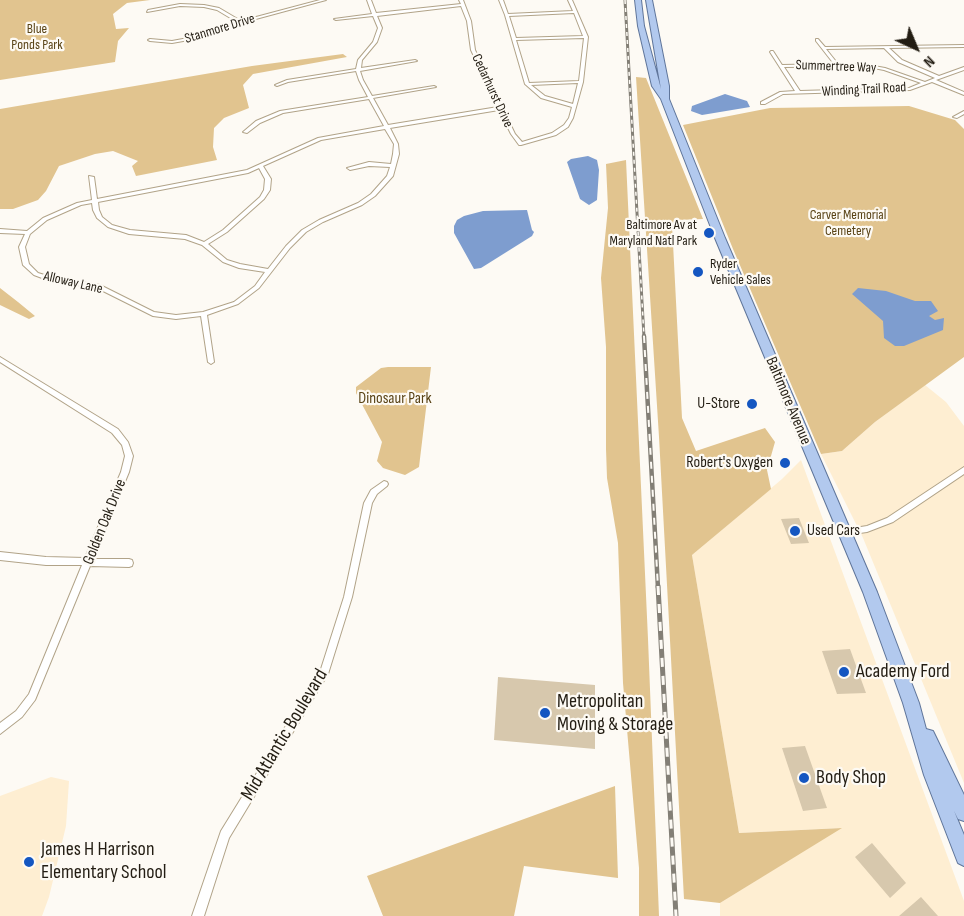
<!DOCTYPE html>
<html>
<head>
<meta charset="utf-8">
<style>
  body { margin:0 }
  #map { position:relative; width:964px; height:916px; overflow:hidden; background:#fdfaf4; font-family:"Sofia Sans Condensed",sans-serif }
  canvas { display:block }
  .north { position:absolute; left:886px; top:18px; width:60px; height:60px; -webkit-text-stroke:4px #fdfaf4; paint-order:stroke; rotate:136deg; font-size:16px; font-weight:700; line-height:24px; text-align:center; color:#231d13 }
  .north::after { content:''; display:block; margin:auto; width:21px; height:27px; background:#231d13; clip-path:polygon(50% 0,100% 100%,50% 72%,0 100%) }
</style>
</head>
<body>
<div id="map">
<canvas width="964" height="916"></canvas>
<div class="north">N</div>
</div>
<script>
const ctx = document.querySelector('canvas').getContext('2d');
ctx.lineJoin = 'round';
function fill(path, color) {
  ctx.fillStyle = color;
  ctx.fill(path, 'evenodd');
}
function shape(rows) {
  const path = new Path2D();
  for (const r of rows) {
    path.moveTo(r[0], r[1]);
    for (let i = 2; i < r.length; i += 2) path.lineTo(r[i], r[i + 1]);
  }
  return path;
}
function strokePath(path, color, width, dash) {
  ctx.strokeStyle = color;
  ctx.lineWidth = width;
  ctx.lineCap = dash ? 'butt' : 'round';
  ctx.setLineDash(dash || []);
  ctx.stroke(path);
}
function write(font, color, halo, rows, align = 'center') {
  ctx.font = font + ' "Sofia Sans Condensed",sans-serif';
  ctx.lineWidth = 4.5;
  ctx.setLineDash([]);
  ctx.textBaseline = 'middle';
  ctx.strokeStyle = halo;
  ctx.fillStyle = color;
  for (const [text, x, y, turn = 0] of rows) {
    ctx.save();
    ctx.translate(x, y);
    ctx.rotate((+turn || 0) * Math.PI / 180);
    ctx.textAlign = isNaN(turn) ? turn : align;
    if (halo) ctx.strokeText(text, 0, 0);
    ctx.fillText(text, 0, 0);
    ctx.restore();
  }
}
fill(shape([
  [925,385,946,402,964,426,964,783,863,538,821,454,842,451,875,422],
  [801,460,964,901,964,916,720,916,720,903,840,828,739,833,692,555,782,479],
  [51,777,69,781,66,826,49,897,42,916,0,916,0,796]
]), '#feeed2');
fill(shape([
  [0,0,150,0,127,3,113,14,116,29,129,28,118,41,115,62,0,80],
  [343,54,347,57,253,74,243,85,249,108,224,118,214,128,213,147,217,160,136,176,132,166,138,161,113,151,95,154,59,166,46,191,38,200,13,209,0,209,0,109,252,66],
  [636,77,646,78,703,219,678,220,672,224,682,418,696,451,765,428,775,442,767,470,771,489,692,555,739,833,842,828,720,903,684,899,659,437],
  [909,106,955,120,964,129,964,357,875,422,842,451,821,454,733,249,683,125,770,108],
  [626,160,648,639,659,916,639,916,639,868,623,683,618,543,607,478,606,449,606,347,601,278,608,208,606,164],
  [0,288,18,302,35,316,29,319,0,305],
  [388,367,431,367,419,467,405,475,383,468,377,461,382,442,356,393,356,387,381,368],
  [615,786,618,878,524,866,514,916,383,916,367,876]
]), '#e1c48f');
fill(shape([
  [725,94,747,101,750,107,702,115,691,111,692,106],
  [588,156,597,160,599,170,597,200,589,205,580,199,567,162,571,159],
  [527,210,532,230,534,232,532,236,481,268,474,269,454,233,454,226,457,220,464,216,483,211],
  [858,288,886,291,915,301,931,301,938,311,929,316,935,320,944,318,943,330,904,346,895,346,884,338,883,321,852,294]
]), '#7e9dcf');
fill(shape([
  [799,518,809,543,791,544,781,519],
  [850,649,866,693,837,694,822,651],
  [498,677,595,685,595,749,494,740],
  [805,746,827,808,803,811,782,748],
  [872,843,906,883,890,898,855,857],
  [921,897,938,916,899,916]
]), '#d7c8ad');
const minor = shape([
  [320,0,326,0,241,23,200,38,172,43,150,41,148,40,150,39,172,41,199,36,237,22,217,10,204,7,180,6,147,12,148,10,180,4,204,5,219,8,241,21,320,0],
  [367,0,371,0,376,13,461,4,459,0,463,0,471,21,475,50,515,134,522,142,552,133,564,125,569,118,572,107,541,98,525,84,505,15,499,0,503,0,508,14,573,11,568,0,572,0,588,37,583,82,573,118,568,127,556,135,521,145,519,145,511,134,499,110,390,128,398,144,399,154,393,176,375,196,362,205,323,222,306,232,290,248,259,288,238,304,207,315,214,362,211,364,208,362,201,316,176,319,153,316,97,288,50,281,34,275,23,265,19,247,25,234,0,233,0,229,27,231,43,218,77,203,92,200,89,176,94,177,97,199,247,170,318,138,384,126,369,99,283,113,260,123,247,133,243,132,256,121,280,111,368,97,359,80,356,71,288,82,277,86,275,85,287,80,356,69,358,60,373,42,378,28,373,16,336,20,334,19,372,14,367,0],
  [461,6,467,21,471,50,498,107,388,125,373,98,436,87,434,86,372,96,363,80,360,71,417,61,415,60,361,68,362,60,377,42,382,28,377,16,461,6],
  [574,13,583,36,516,38,509,16,574,13],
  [584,38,579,81,529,83,516,40,584,38],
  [578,83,573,104,545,96,531,85,578,83],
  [385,129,394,144,393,154,391,164,369,162,347,168,350,170,369,166,390,167,387,176,371,194,358,203,319,220,302,230,286,246,268,269,240,264,227,260,208,244,227,232,264,199,270,190,271,179,263,166,321,140,385,129],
  [259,168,265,179,264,190,260,197,223,230,204,242,186,235,130,230,112,225,102,217,99,210,98,202,248,173,259,168],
  [92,203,93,210,97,218,108,227,129,234,185,239,202,245,223,262,239,268,265,272,255,286,234,302,203,312,176,315,154,312,100,285,51,277,38,273,29,264,25,247,30,234,47,220,81,205,92,203],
  [816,39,818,39,825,47,964,45,964,47,889,48,902,60,939,76,964,67,964,70,936,80,964,92,964,95,932,82,910,90,783,94,765,104,761,104,761,102,780,92,795,91,770,52,771,51,773,51,782,65,834,64,816,41,816,39],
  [884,48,898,62,935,78,925,82,885,68,863,64,838,64,826,49,884,48],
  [863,66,884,70,921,83,909,88,800,91,784,67,863,66],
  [964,111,964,114,957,118,953,117,964,111],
  [0,357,118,429,128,442,133,456,129,472,93,559,129,559,132,560,133,563,132,566,129,567,90,566,35,700,22,717,0,734,0,723,16,711,29,694,82,565,46,565,0,560,0,552,46,557,85,558,121,472,125,456,122,445,112,433,0,362,0,357],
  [964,467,964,474,893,522,867,532,845,535,842,534,841,532,842,530,867,526,887,518,964,467],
  [384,481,387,482,388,484,387,486,377,494,372,503,352,597,328,674,229,838,204,916,192,916,221,831,321,669,344,597,364,503,371,490,384,481]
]);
const primary = shape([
  [635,0,641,0,644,26,661,89,646,0,652,0,669,86,669,99,725,238,877,592,919,703,926,729,933,731,964,795,964,821,958,819,954,811,964,835,964,866,958,863,924,775,903,703,863,592,715,238,661,99,652,86,638,26,635,0]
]);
strokePath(minor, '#b1a388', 2);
strokePath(primary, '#5f759a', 2);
fill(minor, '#fff');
fill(primary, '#b2c9ee');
const railFar2 = shape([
  [625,0,644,337]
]);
const railFar1 = shape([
  [644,336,658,588]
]);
const rail = shape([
  [658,586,676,916]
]);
strokePath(railFar2, '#837f76', 3);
strokePath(railFar1, '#837f76', 4.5);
strokePath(rail, '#837f76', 5);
strokePath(railFar2, '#fdfaf4', 1.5, [4]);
strokePath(railFar1, '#fdfaf4', 2, [7]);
strokePath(rail, '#fdfaf4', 3, [9]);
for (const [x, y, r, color] of [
  [709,233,6,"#1456c1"],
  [698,272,6,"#1456c1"],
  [752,404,6,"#1456c1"],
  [785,463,6,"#1456c1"],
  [795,531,6,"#1456c1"],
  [844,672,6,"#1456c1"],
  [545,713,6,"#1456c1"],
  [804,778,6,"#1456c1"],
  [29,862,6,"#1456c1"]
]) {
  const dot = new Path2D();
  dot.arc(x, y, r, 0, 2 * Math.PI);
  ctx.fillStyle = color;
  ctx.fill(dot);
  strokePath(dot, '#fdfaf4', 2);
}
write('14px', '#594316', '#fdfaf4', [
  ["Blue",37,29],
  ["Ponds Park",37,45],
  ["Carver Memorial",848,215],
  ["Cemetery",848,231]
]);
write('14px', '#231d13', '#fdfaf4', [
  ["Stanmore Drive",220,29,-17],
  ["Summertree Way",836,67,2],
  ["Winding Trail Road",864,90,-3],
  ["Cedarhurst Drive",492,91,65],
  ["Alloway Lane",73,283,13]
]);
write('14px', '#231d13', '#fdfaf4', [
  ["Baltimore Av at",697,225],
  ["Maryland Natl Park",697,241],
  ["Ryder",710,264,"left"],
  ["Vehicle Sales",710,280,"left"]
], 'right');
write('16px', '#594316', '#fdfaf4', [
  ["Dinosaur Park",395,399]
]);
write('16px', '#231d13', '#fdfaf4', [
  ["Baltimore Avenue",788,401,67],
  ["Golden Oak Drive",105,522,-68]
]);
write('16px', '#231d13', '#fdfaf4', [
  ["U-Store",740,404],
  ["Robert's Oxygen",773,463],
  ["Used Cars",807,531,"left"]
], 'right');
write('20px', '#231d13', '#fdfaf4', [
  ["Academy Ford",856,672],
  ["Metropolitan",557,702],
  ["Moving & Storage",557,725],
  ["Body Shop",816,778],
  ["James H Harrison",41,850],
  ["Elementary School",41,873]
], 'left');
write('20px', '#231d13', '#fdfaf4', [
  ["Mid Atlantic Boulevard",285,735,-59]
]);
</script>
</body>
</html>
